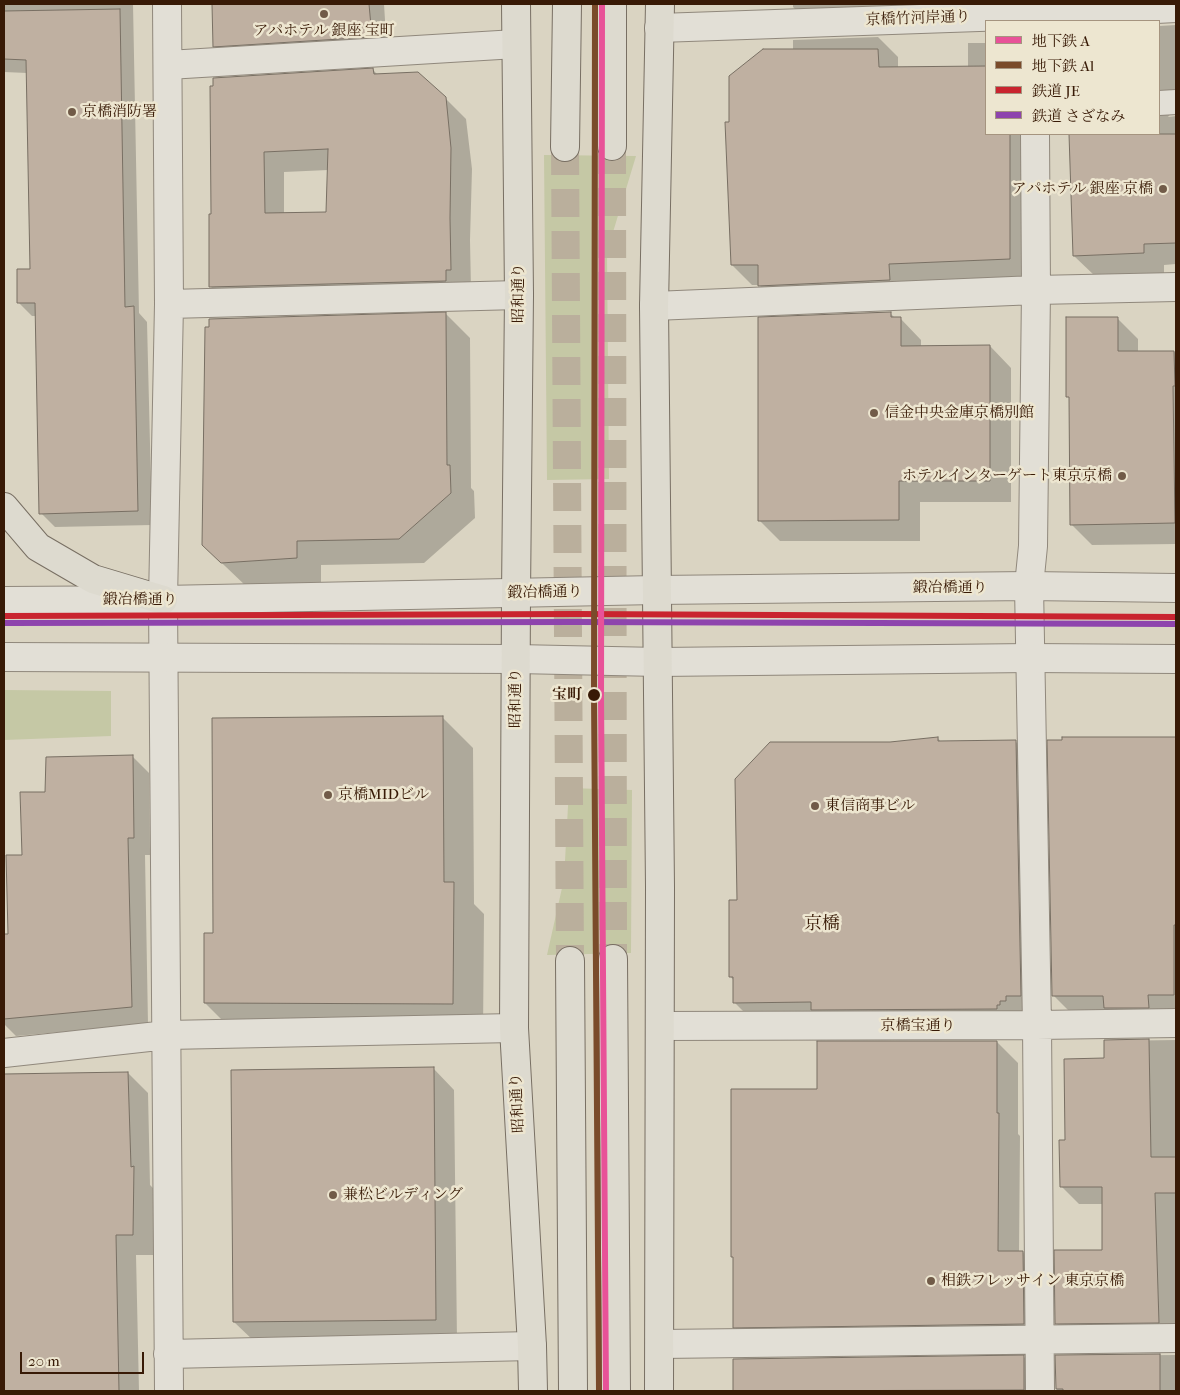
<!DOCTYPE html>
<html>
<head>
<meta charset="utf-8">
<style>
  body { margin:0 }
  #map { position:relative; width:1180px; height:1395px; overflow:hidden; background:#dad4c2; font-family:"IM FELL French Canon","Noto Serif JP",serif }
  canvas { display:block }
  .frame { position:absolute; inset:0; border:5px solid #381a06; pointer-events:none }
  .legend { position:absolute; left:985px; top:20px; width:175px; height:115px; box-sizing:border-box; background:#ede6d0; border:1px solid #a5947f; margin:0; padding:6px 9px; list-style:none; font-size:15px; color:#381a06 }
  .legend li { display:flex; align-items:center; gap:10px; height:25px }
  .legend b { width:25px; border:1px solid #a5947f }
  .scale { position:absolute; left:20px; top:1352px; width:124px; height:22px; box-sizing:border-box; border:2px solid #381a06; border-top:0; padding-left:6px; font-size:15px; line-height:18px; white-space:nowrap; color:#381a06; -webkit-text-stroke:4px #ede6d0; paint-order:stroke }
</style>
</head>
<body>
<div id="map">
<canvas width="1180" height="1395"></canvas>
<div class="frame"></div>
<ul class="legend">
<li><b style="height:6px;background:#e85298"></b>地下鉄 A</li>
<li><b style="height:6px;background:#7a4b2a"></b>地下鉄 Al</li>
<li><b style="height:6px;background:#c9242f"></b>鉄道 JE</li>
<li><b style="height:6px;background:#8e44ad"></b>鉄道 さざなみ</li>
</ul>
<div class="scale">20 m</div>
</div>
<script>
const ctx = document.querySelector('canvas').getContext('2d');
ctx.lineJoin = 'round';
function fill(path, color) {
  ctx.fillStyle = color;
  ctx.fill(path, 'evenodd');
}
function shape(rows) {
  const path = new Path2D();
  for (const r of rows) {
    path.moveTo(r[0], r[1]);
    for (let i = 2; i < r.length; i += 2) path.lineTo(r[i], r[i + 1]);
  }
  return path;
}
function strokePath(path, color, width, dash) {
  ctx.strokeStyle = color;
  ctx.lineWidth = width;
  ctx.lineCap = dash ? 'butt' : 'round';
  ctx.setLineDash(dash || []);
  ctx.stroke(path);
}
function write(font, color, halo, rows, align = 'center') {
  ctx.font = font + ' "IM FELL French Canon","Noto Serif JP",serif';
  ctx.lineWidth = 5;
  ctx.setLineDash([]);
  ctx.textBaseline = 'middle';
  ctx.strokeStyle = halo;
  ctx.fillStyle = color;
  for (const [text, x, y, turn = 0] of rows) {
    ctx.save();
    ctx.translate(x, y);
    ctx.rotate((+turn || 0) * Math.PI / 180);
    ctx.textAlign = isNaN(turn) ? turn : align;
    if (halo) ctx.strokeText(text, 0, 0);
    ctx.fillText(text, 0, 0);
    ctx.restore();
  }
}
fill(shape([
  [544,155,636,156,607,252,609,479,547,480],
  [4,690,111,691,111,736,4,740],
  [569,788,632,790,631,953,547,955,564,879]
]), '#c5c8a5');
fill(shape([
  [4,4,133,4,139,313,147,322,152,525,55,527,41,513,36,316,32,316,19,303,31,270,27,73,4,72],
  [214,4,384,4,387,52,229,62,214,46],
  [793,4,971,4,815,29,793,7],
  [1176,25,1176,111,1173,111,1168,117,1176,116,1176,264,1164,265,1164,273,1095,276,1074,256,1070,134,1159,134,1159,26],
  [878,37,898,57,898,68,968,68,968,43,986,43,986,134,1029,134,1029,278,779,305,759,285,752,285,732,265,730,123,793,51,793,40],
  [373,70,378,75,445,98,466,119,472,169,470,240,471,290,231,308,211,287,213,215,211,87],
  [328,170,327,214,284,214,284,172],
  [890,313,895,318,900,318,921,340,921,347,990,346,1011,368,1011,502,920,502,920,541,780,541,759,520],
  [446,314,470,338,471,488,474,491,475,518,424,563,321,565,321,582,247,587,203,545],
  [1117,318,1138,339,1138,352,1176,352,1176,544,1092,545,1071,524,1070,398,1068,396],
  [443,718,473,748,474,904,484,914,483,1034,235,1033,205,1003,214,934],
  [938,738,941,742,1016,742,1034,760,1039,1014,753,1021,734,1002,734,981,730,976,738,902,890,743],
  [1176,738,1176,1025,1071,1013,1053,995,1063,739],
  [132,756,149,773,150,855,145,855,148,1024,16,1036,4,1024,4,936,9,936,23,856,46,794],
  [1176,1040,1176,1340,1074,1341,1056,1323,1104,1251,1103,1204,1079,1204,1061,1186,1067,1142,1105,1060,1105,1041],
  [997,1042,1018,1063,1018,1134,1020,1136,1019,1252,1023,1252,1044,1273,1045,1345,755,1348,734,1327,818,1090],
  [433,1068,454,1090,457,1341,256,1343,234,1322],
  [128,1073,148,1093,150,1185,153,1188,153,1255,136,1255,139,1391,4,1391,4,1076],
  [1176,1355,1176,1391,1057,1391,1057,1356],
  [1024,1357,1041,1375,1042,1391,734,1391,734,1360]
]), '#0003');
const building = shape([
  [212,4,369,4,372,37,213,47,212,4],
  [120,9,125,307,134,306,138,511,39,514,35,303,17,303,17,269,30,269,26,60,4,59,4,11,120,9],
  [763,49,878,49,879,67,986,66,986,134,1010,134,1010,259,889,264,890,280,758,286,758,265,731,265,725,122,729,122,729,76,763,49],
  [373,68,374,74,418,72,446,97,451,148,450,218,451,270,446,270,446,281,209,287,209,214,211,214,210,86,213,86,213,78,373,68],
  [328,149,326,212,265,213,264,152,328,149],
  [1069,134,1176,134,1176,243,1144,244,1144,253,1073,256,1069,134],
  [446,312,447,465,450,465,451,493,399,539,297,541,297,558,221,563,202,545,205,327,209,327,209,319,446,312],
  [891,312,891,317,901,317,901,346,990,345,990,481,899,481,899,520,758,521,758,317,891,312],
  [1066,317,1118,317,1118,351,1174,351,1175,386,1173,386,1175,523,1070,525,1069,397,1066,397,1066,317],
  [443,716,444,882,454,882,453,1004,204,1003,204,933,213,933,212,718,443,716],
  [938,737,938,741,1016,740,1021,996,1006,996,1006,1001,1000,1001,1000,1005,997,1005,997,1009,817,1010,811,1010,811,1002,733,1003,733,977,729,977,729,900,737,900,735,779,770,742,890,742,938,737],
  [1062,737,1176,737,1176,925,1174,925,1174,995,1148,995,1149,1008,1104,1008,1103,996,1052,996,1047,740,1062,740,1062,737],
  [133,755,134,838,128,838,132,1007,4,1019,4,934,8,934,6,855,22,855,20,792,45,792,46,757,133,755],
  [1149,1039,1151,1157,1176,1157,1176,1193,1155,1193,1159,1323,1055,1324,1054,1250,1102,1250,1102,1187,1060,1187,1059,1140,1065,1140,1064,1059,1104,1058,1104,1040,1149,1039],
  [817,1041,997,1041,997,1113,999,1113,998,1251,1023,1251,1024,1324,733,1328,733,1257,731,1257,731,1089,817,1089,817,1041],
  [434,1067,436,1320,233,1322,231,1070,434,1067],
  [128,1072,131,1167,134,1166,133,1235,116,1235,119,1391,4,1391,4,1074,128,1072],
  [1160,1354,1160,1391,1063,1391,1063,1389,1056,1389,1055,1355,1160,1354],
  [1024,1355,1024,1390,733,1391,733,1359,1024,1355]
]);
fill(building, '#bfb0a1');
strokePath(building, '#786f63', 1);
strokePath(shape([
  [612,146,613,959],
  [565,147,570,961]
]), '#baaf9c', 28, [28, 14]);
const service = shape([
  [1159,103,1176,102]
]);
const minor = shape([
  [167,4,169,304,163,600,169,1391],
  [659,28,1037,15,1176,8],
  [168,65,516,44],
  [1035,134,1036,290,1033,546,1029,586,1037,1025,1040,1391],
  [169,304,519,295],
  [654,306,1036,290,1176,287],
  [660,1026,1037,1025,1176,1023],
  [4,1053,167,1035,514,1028],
  [660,1344,1176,1338],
  [168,1354,532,1346]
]);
const tertiary = shape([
  [4,601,163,600,656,590,1029,586,1176,588],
  [4,657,516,659,659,662,1030,658,1176,659]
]);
const primary = shape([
  [516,4,519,295,516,594,514,1028,532,1346,533,1391],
  [612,146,612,4],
  [565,147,567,4],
  [613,959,616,1391],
  [570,961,573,1391],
  [659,1391,660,887,654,306,660,4]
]);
const motorway = shape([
  [4,507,38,547,93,579,163,600]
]);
strokePath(service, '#90887c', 26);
strokePath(minor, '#90887c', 30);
strokePath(tertiary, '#90887c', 30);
strokePath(primary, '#786f63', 30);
strokePath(motorway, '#786f63', 30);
strokePath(service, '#e2dfd6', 24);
strokePath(minor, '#e2dfd6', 28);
strokePath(tertiary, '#e2dfd6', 28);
strokePath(primary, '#dddacf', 28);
strokePath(motorway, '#dddacf', 28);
strokePath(shape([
  [4,616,577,614,1176,617]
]), '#c9242f', 6);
strokePath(shape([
  [4,623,577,622,1176,624]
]), '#8e44ad', 6);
strokePath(shape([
  [602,4,601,694,606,1391]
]), '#e85298', 6);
strokePath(shape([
  [595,4,594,694,599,1391]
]), '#7a4b2a', 6);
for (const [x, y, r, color] of [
  [324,14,5,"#715b48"],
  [72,112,5,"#715b48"],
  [1163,189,5,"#715b48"],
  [874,413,5,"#715b48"],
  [1122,476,5,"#715b48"],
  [594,695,7,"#381a06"],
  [328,795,5,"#715b48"],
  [815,806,5,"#715b48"],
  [333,1195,5,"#715b48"],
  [931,1281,5,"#715b48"]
]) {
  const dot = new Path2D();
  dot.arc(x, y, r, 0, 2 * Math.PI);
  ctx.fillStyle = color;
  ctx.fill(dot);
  strokePath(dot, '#ede6d0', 2);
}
write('15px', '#381a06', '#ede6d0', [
  ["京橋竹河岸通り",918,19,-2],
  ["昭和通り",519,293,-90],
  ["鍛冶橋通り",950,588],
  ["鍛冶橋通り",545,593,-1],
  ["鍛冶橋通り",140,600],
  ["昭和通り",516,698,-90],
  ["京橋宝通り",918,1026],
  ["昭和通り",518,1103,-93]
]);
write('15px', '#381a06', '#ede6d0', [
  ["アパホテル 銀座 宝町",324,31,"center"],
  ["京橋消防署",82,112],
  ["アパホテル 銀座 京橋",1153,189,"right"],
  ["信金中央金庫京橋別館",884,413],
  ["ホテルインターゲート東京京橋",1112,476,"right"],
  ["京橋MIDビル",338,795],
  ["東信商事ビル",825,806],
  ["兼松ビルディング",343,1195],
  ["相鉄フレッサイン 東京京橋",941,1281]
], 'left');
write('bold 15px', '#381a06', '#ede6d0', [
  ["宝町",582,695]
], 'right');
write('18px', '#381a06', '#ede6d0', [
  ["京橋",822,925]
]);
</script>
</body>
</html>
